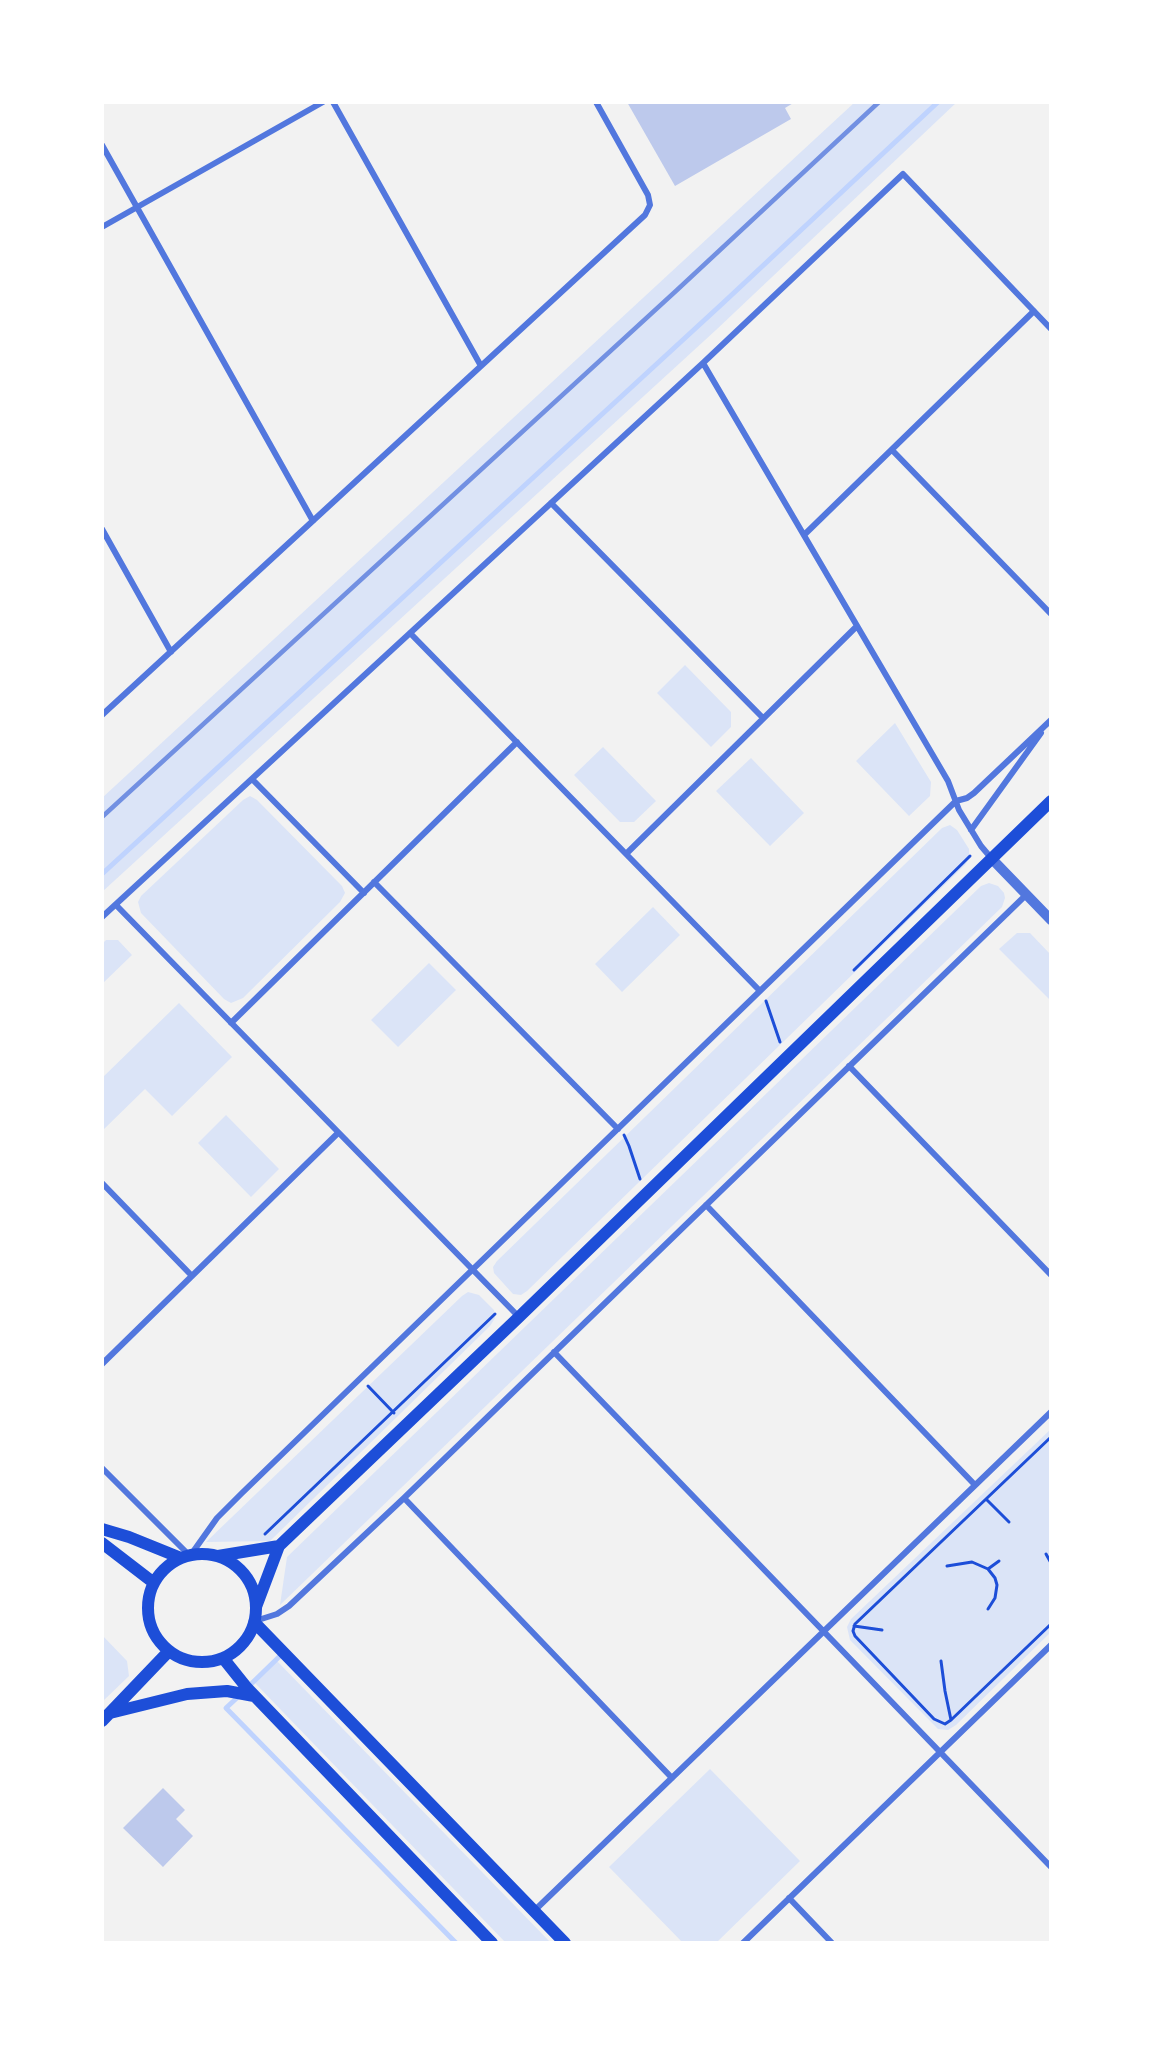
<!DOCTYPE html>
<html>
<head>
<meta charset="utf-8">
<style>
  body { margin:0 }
  #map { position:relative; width:1153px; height:2045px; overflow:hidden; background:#f2f2f2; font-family:"Varela Round",sans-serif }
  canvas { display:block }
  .frame { position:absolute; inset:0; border:104px solid #fff; pointer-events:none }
</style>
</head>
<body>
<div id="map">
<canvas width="1153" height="2045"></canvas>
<div class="frame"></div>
</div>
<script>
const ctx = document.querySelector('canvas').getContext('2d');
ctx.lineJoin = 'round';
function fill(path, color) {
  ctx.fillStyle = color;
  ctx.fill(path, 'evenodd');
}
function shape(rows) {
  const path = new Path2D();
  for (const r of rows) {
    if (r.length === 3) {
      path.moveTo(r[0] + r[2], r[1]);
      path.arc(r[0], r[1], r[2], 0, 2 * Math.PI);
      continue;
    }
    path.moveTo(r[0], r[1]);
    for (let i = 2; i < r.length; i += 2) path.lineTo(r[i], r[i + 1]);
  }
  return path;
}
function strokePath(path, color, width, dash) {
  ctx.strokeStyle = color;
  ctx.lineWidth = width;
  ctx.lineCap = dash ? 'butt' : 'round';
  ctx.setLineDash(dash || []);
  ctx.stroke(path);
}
fill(shape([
  [855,102,957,102,716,330,102,892,102,798],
  [685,665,731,712,731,727,711,747,657,693],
  [895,723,931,782,930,796,909,816,856,761],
  [603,747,656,801,634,822,620,822,574,775],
  [751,758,804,813,770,846,716,791],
  [250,796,257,800,342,886,345,893,340,902,243,998,231,1003,224,999,141,913,138,902,141,896,243,800],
  [950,825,957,830,969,849,969,859,965,865,527,1291,521,1295,513,1294,494,1273,493,1267,497,1261,942,828],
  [989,883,998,886,1004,893,1005,898,1002,907,280,1605,287,1557,981,886],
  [653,907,680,935,622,992,595,964],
  [1017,933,1030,933,1051,955,1051,1001,999,949],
  [106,940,118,940,132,955,102,984,102,944],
  [429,963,456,990,398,1047,371,1020],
  [179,1003,232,1057,172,1116,145,1089,102,1131,102,1078],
  [226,1115,279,1169,251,1197,198,1143],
  [468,1292,479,1295,494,1310,495,1318,490,1326,270,1541,206,1542,462,1296],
  [1051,1429,1051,1632,956,1725,948,1730,938,1729,850,1640,847,1627,851,1619],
  [102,1635,127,1661,129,1676,102,1702],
  [276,1660,551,1943,506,1943,254,1682],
  [710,1769,800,1861,716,1943,683,1943,609,1867]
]), '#dbe4f7');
strokePath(shape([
  [102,874,723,303,938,102],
  [247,1688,283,1653],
  [240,1695,226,1708,456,1943]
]), '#bfd3fe', 5);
fill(shape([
  [627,102,795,102,785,108,791,119,675,186],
  [163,1788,185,1810,176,1819,193,1836,163,1867,123,1828]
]), '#bdc9ec');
strokePath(shape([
  [854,970,970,856],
  [766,1001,780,1042],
  [624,1135,629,1146,640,1179],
  [368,1386,394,1413],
  [1051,1437,855,1624,853,1631,855,1636,934,1719,945,1724,951,1720,1051,1624],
  [986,1499,1009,1522],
  [265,1534,495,1314],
  [1046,1554,1051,1563],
  [947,1566,972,1562,988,1569,995,1578,997,1585,995,1598,988,1609],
  [988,1569,999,1561],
  [854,1626,882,1630],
  [941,1661,945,1691,951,1720]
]), '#1d4ed8', 3);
strokePath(shape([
  [333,102,481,366],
  [102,145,313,521],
  [102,227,323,102],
  [703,363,948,781,959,810,981,846,992,859],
  [892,450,1051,614],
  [551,503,763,718],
  [102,529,171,652],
  [804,535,1034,311],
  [410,633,760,991],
  [102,715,645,215,650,205,648,195,596,102],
  [252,779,364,893],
  [971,830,1041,733],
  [626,854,857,626],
  [374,882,618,1129],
  [116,905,519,1317],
  [102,917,703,363,903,174,1051,329],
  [231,1023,517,742],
  [849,1066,1051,1275],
  [102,1183,192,1276],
  [706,1205,975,1485],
  [554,1352,1051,1867],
  [102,1364,338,1133],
  [102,1468,190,1556,217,1518,242,1493,956,801,967,798,974,793,1051,720],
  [404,1498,672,1778],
  [255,1621,277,1614,289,1606,404,1498,1026,895],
  [789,1898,832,1943],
  [534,1911,1051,1412],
  [743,1943,1051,1645]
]), '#5277de', 6);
strokePath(shape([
  [992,859,1051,920]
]), '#5277de', 10);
strokePath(shape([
  [102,1529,129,1537,181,1558],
  [102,1543,154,1583],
  [202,1608,54],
  [218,1556,279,1546],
  [256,1607,279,1546,519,1317,1051,801],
  [254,1622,565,1943],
  [223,1658,247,1688,492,1943],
  [110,1713,187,1694,227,1691,254,1696],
  [102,1721,169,1651]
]), '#1d4ed8', 12);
strokePath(shape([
  [102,817,677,290,879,102]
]), '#7290e2', 4.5);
</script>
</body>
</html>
